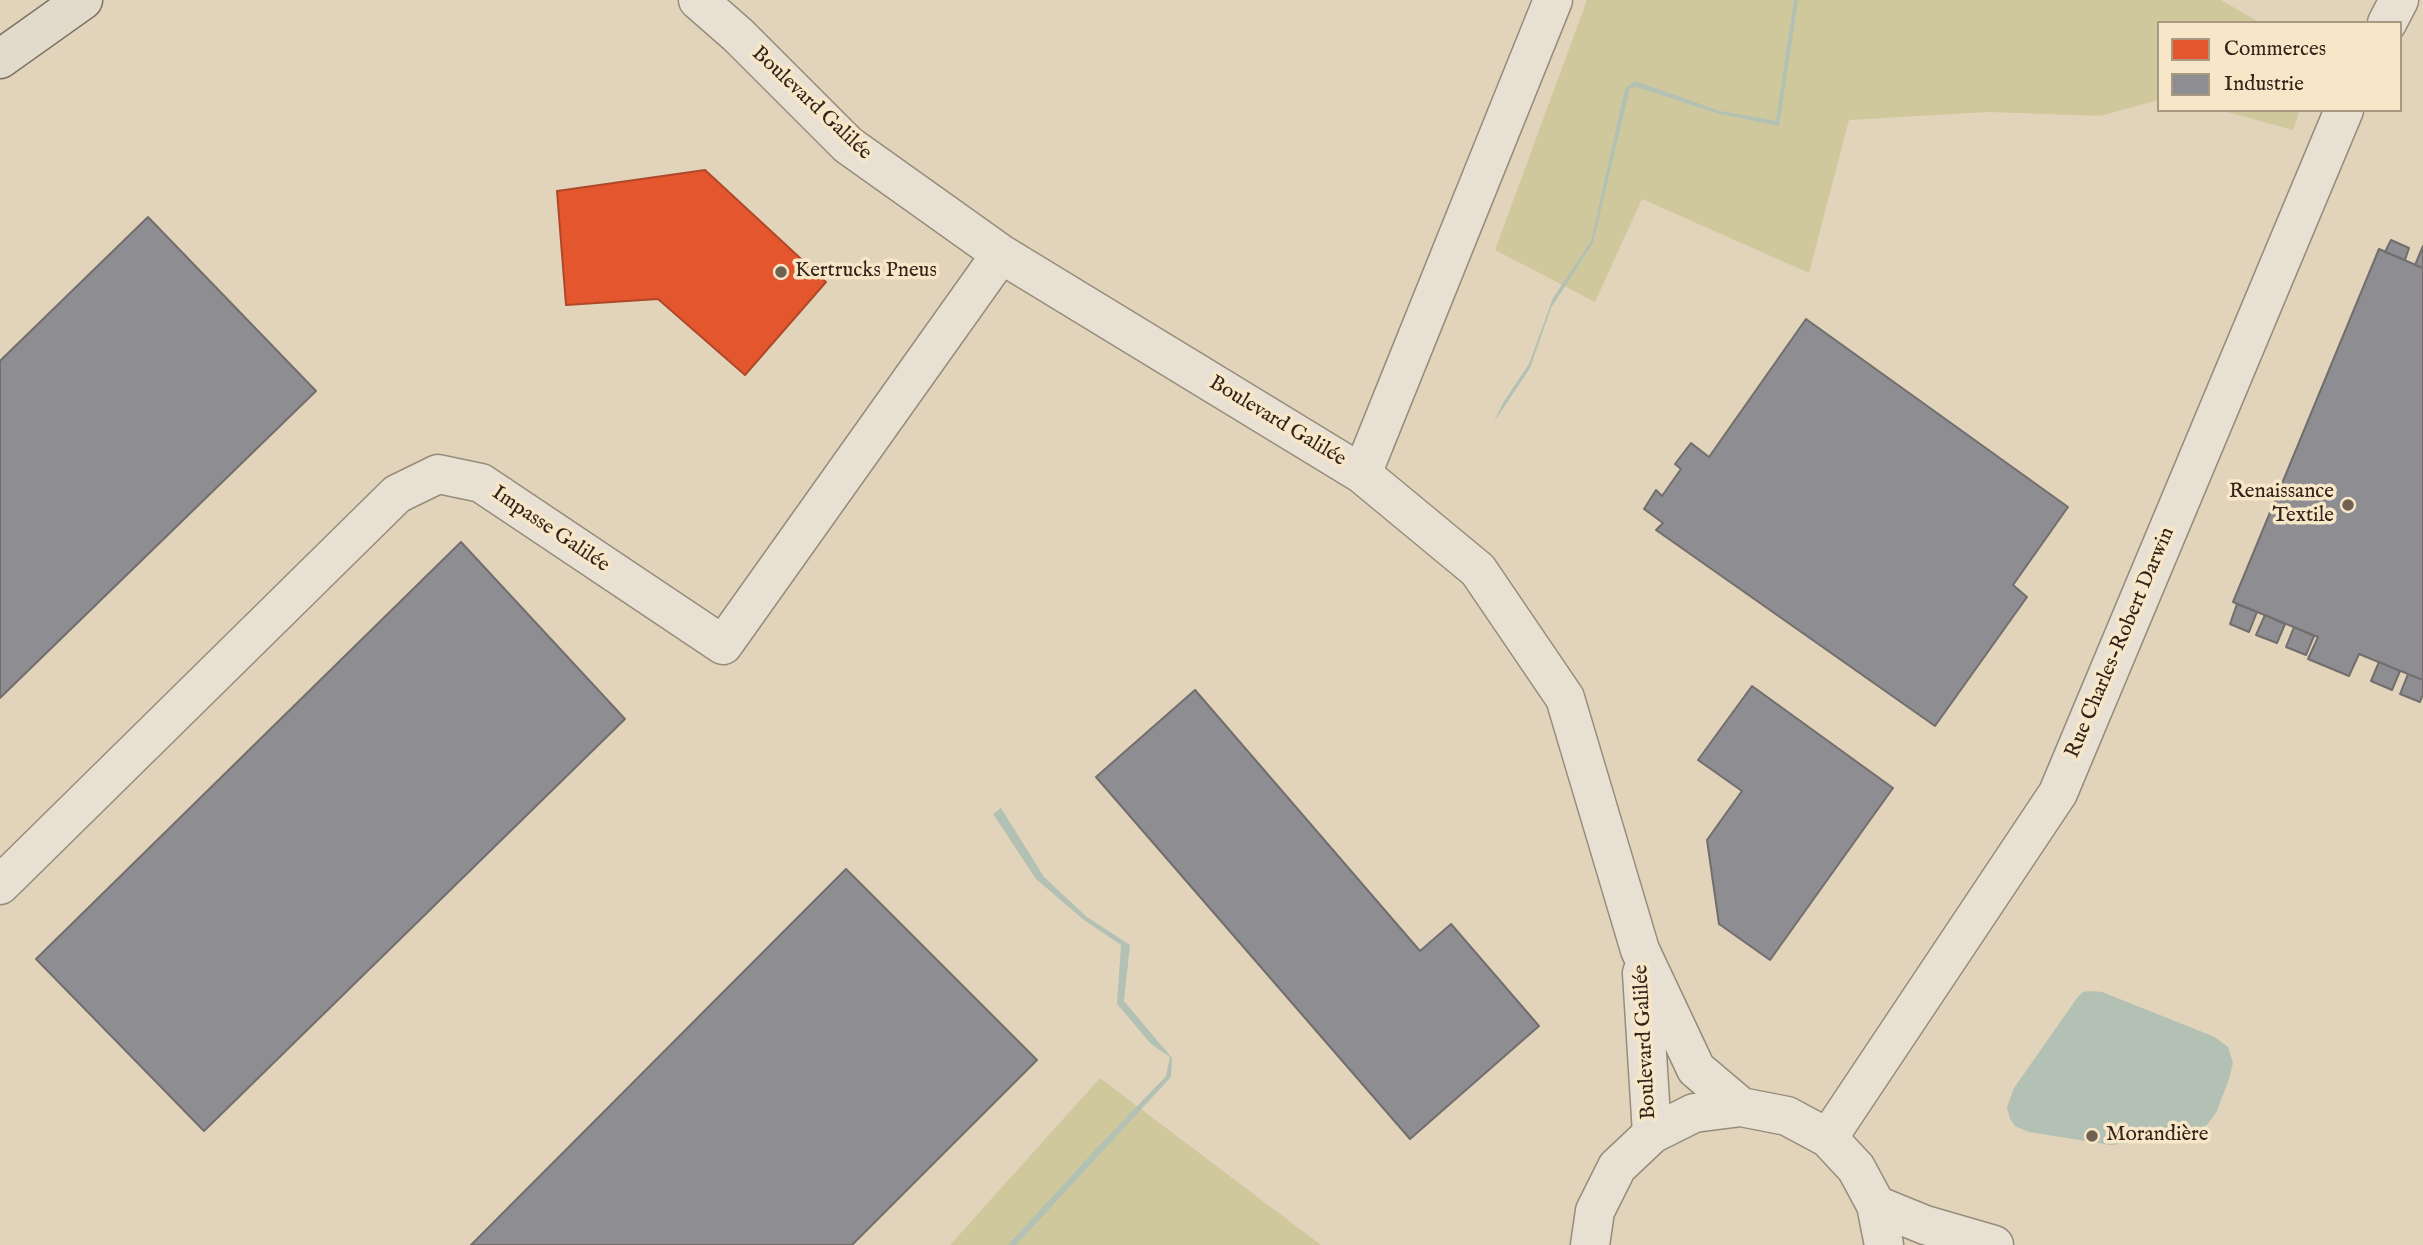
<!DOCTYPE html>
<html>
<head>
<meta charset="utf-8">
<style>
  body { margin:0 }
  #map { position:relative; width:2423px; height:1245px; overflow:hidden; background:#e2d4ba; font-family:"IM FELL English",serif }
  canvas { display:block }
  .legend { position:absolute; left:2157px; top:21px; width:245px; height:91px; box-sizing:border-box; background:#f7e7c8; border:2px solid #a99982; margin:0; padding:9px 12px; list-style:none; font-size:21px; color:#33241a }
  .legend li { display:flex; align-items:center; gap:14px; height:35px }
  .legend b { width:35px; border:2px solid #a99982 }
</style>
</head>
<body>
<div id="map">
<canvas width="2423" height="1245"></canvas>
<ul class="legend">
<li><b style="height:19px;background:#e4572e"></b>Commerces</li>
<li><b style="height:19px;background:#8d8d92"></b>Industrie</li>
</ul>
</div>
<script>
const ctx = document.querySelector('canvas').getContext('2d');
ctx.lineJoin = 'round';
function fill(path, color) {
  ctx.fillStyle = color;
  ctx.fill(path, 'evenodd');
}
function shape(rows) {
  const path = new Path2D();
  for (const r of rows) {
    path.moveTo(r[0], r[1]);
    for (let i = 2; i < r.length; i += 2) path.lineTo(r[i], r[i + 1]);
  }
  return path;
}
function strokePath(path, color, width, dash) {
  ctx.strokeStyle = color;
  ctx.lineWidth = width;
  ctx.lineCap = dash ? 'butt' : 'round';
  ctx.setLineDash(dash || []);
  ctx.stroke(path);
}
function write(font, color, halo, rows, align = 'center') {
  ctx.font = font + ' "IM FELL English",serif';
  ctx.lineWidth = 7;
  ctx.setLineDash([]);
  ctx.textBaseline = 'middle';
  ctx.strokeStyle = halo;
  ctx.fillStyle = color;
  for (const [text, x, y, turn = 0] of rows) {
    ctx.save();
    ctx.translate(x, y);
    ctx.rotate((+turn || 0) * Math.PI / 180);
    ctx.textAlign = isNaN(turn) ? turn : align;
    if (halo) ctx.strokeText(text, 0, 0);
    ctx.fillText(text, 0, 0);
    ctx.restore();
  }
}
fill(shape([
  [1587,0,2221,0,2260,23,2159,23,2159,100,2100,116,1989,112,1849,120,1809,273,1642,199,1595,302,1495,250],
  [2220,110,2300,110,2293,130],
  [1100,1078,1321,1245,950,1245]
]), '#cfc89d');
fill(shape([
  [1794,0,1798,0,1779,126,1716,113,1637,87,1630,88,1593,243,1551,308,1530,368,1494,422,1503,403,1529,364,1553,298,1591,241,1625,89,1635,81,1720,111,1776,121],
  [1001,808,1044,877,1087,917,1130,945,1124,1001,1172,1058,1171,1077,1016,1245,1008,1245,1096,1149,1166,1076,1170,1057,1151,1044,1117,1004,1121,945,1084,920,1036,879,993,814],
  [2090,991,2102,992,2190,1027,2215,1037,2228,1047,2233,1063,2229,1079,2216,1113,2201,1132,2169,1139,2111,1145,2029,1132,2015,1126,2010,1119,2007,1107,2014,1088,2077,998,2083,992]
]), '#b2c1b3');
const shops = shape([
  [705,170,826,282,745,375,658,299,566,305,557,191,705,170]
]);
fill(shops, '#e4572e');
strokePath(shops, '#af4828', 2);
const industry = shape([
  [148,217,316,391,0,698,0,361,148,217],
  [2391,240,2409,248,2405,260,2385,252,2391,240],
  [2423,246,2423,268,2415,265,2423,246],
  [2379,249,2423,268,2423,680,2359,654,2349,676,2308,659,2318,637,2233,602,2379,249],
  [1806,319,2068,507,2013,585,2027,597,1935,726,1656,530,1663,523,1644,509,1656,490,1662,496,1681,469,1675,464,1691,443,1709,457,1806,319],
  [461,542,625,719,204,1131,36,959,461,542],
  [2237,604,2257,612,2249,632,2230,624,2237,604],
  [2265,615,2285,624,2277,643,2256,635,2265,615],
  [2294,627,2314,636,2306,655,2286,647,2294,627],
  [2379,662,2400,671,2392,690,2371,681,2379,662],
  [2408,674,2423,680,2423,694,2420,702,2400,694,2408,674],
  [1752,686,1893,788,1770,960,1719,924,1707,840,1742,791,1698,760,1752,686],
  [1195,690,1420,951,1451,924,1539,1026,1410,1139,1096,777,1195,690],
  [846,869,1037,1060,852,1245,471,1245,846,869]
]);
fill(industry, '#8d8d92');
strokePath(industry, '#726e6e', 2);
const minor = shape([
  [698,0,738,35,848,145,1001,254,1362,474,1478,570,1565,698,1640,950,1696,1069,1741,1107],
  [2387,23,2399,0],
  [1362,474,1553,0],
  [0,885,397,494,438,474,481,483,723,645,1001,254],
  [1642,973,1652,1134],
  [1828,1138,2058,793,2344,110],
  [1876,1205,1925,1225,1994,1245],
  [1590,1245,1595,1211,1617,1167,1652,1134,1694,1113,1741,1107,1787,1116,1828,1138,1856,1168,1876,1205,1884,1245]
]);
const major = shape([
  [0,59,83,0]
]);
strokePath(minor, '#968c7c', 41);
strokePath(major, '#7d7466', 41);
strokePath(minor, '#e7e0d3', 38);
strokePath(major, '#e2dbcc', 38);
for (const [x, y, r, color] of [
  [781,272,7,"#706252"],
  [2348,505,7,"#706252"],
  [2092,1136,7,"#706252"]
]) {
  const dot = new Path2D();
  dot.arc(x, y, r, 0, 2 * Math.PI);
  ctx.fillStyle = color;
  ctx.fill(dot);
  strokePath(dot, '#f7e7c8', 2.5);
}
write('21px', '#33241a', '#f7e7c8', [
  ["Boulevard Galilée",811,104,43],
  ["Boulevard Galilée",1277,422,31],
  ["Impasse Galilée",550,530,34],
  ["Rue Charles-Robert Darwin",2121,643,-67],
  ["Boulevard Galilée",1646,1042,-93]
]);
write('21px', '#33241a', '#f7e7c8', [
  ["Kertrucks Pneus",795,272],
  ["Renaissance",2334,493,"right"],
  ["Textile",2334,517,"right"],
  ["Morandière",2106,1136]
], 'left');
</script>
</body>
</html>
